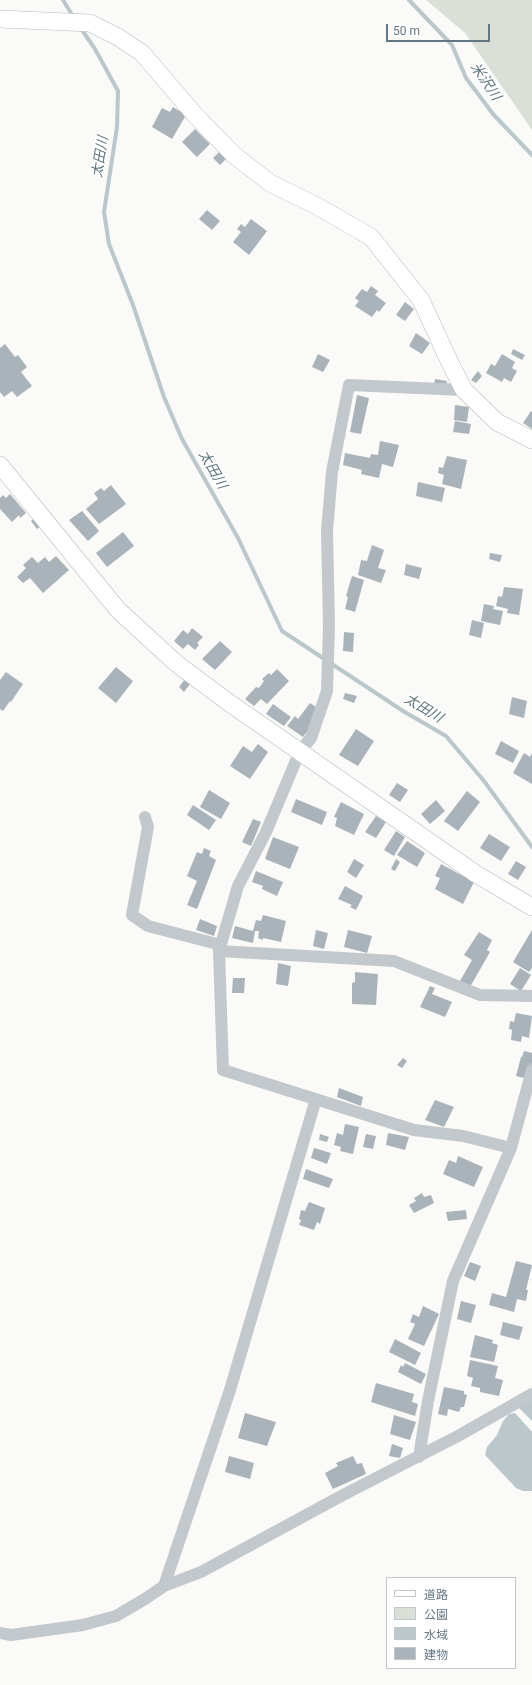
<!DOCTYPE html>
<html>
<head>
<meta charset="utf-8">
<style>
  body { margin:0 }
  #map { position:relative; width:532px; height:1685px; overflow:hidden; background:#fafaf8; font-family:Roboto,"Noto Sans JP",sans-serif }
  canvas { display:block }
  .legend { position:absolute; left:386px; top:1577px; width:130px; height:92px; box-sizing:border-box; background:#fff; border:1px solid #c1c8cd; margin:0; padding:5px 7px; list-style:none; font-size:12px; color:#657683 }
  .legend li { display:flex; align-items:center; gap:8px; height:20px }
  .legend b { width:20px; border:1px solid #c1c8cd }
  .scale { position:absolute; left:386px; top:24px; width:104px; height:18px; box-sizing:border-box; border:2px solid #657683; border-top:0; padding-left:5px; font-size:12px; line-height:14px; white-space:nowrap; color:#657683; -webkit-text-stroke:3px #fff; paint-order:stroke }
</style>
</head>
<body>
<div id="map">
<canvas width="532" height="1685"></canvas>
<ul class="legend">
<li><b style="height:5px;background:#fff"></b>道路</li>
<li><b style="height:11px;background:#dadfd7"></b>公園</li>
<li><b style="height:11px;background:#bbc7cb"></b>水域</li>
<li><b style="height:11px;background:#aab3b9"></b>建物</li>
</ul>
<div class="scale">50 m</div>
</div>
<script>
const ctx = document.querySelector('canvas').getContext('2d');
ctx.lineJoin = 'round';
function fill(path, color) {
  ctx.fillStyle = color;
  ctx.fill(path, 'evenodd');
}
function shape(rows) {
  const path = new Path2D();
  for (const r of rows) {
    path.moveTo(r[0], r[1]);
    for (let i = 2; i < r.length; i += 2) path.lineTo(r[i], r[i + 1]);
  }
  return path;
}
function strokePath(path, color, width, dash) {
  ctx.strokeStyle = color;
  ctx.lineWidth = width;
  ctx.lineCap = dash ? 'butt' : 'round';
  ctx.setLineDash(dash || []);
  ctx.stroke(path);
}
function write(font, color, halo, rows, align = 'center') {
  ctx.font = font + ' Roboto,"Noto Sans JP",sans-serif';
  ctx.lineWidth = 4;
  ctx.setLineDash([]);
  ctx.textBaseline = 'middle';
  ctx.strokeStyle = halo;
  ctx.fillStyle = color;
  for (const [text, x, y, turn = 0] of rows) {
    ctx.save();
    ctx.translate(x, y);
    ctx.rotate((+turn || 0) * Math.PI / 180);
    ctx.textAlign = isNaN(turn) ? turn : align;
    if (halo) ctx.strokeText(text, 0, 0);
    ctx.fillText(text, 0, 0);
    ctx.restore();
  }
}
fill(shape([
  [426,0,532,0,532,130,465,33]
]), '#dadfd7');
fill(shape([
  [532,1398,532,1421,519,1408],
  [515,1413,532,1432,532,1491,523,1491,516,1488,485,1455,487,1447,497,1435,503,1421,509,1414]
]), '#bbc7cb');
strokePath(shape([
  [63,0,74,18],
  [409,0,452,45,466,78,493,114,532,155],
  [80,27,95,49,118,91,117,127,104,212,109,244,133,305,164,397,182,439,238,538,282,631,403,711,446,736,484,781,532,847]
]), '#bbc7cb', 4);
fill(shape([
  [173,107,186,115,172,139,152,127,162,108,170,112],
  [195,129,210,144,197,157,182,142],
  [224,147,231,154,220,165,213,158],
  [207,210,220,221,212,230,199,219],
  [251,219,267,231,249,255,233,242,241,232,237,229,241,224,245,227],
  [371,286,378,291,375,295,386,303,379,312,377,310,372,317,355,306,359,301,355,298,362,289,367,292],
  [405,302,414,309,405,321,396,315],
  [416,333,430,343,422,354,409,346],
  [5,344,15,357,18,355,27,367,21,372,32,386,17,397,12,391,4,397,0,392,0,348],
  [513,349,525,355,522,360,511,354],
  [318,354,330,360,323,372,312,367],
  [502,354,515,362,512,368,517,371,511,382,504,378,502,382,486,373,491,364,495,366],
  [478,371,482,376,476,383,471,380],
  [435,379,447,381,446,388,434,386],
  [357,395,369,398,361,434,350,432],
  [455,405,469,407,467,422,454,420],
  [531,411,532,412,532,429,523,423],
  [455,421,471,424,469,434,453,432],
  [380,441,399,445,393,467,382,464,379,478,361,474,362,470,343,465,345,453,370,458,371,454,378,455],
  [447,456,467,460,461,489,442,484,444,475,438,473,439,467,443,468],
  [418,482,445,488,442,502,416,496],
  [111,485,126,504,99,524,86,509,98,499,94,493,101,488,104,491],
  [10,494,26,513,20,518,19,515,12,522,0,509,0,498,3,495,6,498],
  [82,511,99,531,88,541,69,520],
  [37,515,43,524,37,529,31,521],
  [123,532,134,546,107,567,96,553],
  [372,545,384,550,378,568,386,570,381,583,358,575,361,560,367,561],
  [490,553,502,555,500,562,489,559],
  [56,556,69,570,43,593,30,578,23,583,17,577,26,568,23,565,32,557,38,563,45,557,49,562],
  [406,564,422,568,419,579,404,575],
  [352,576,364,580,355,612,345,609,348,597,346,596],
  [504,587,523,589,519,615,507,613,508,609,496,606,498,596,502,597],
  [484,604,494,606,493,609,503,611,500,625,481,621],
  [472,620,484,623,481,638,469,635],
  [192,628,203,637,197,643,199,645,195,650,188,644,183,649,174,641,183,630,188,634],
  [344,632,354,633,353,652,343,651],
  [220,641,232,652,215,670,202,659],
  [116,667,133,681,116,703,98,688],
  [277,669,289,681,267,704,261,699,254,706,245,699,256,687,259,688,264,681,262,679,269,673,271,675],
  [6,672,23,684,11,702,10,701,3,711,0,709,0,680],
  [185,679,190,684,184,692,179,687],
  [345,693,357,696,354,703,343,699],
  [512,697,527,701,524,718,509,714],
  [310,703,322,711,303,737,287,726,295,716,298,719],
  [273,704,291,717,284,726,266,714],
  [356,729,374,741,358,766,339,755],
  [501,741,519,751,513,763,495,754],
  [258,744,268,752,250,779,230,766,243,746,252,752],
  [524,753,530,757,532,753,532,784,513,773],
  [397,783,408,790,400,802,389,795],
  [209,790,230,803,221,819,200,807],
  [467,791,480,802,458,831,444,821],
  [296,799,327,812,322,825,291,812],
  [436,800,445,811,430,824,421,814],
  [341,802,364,814,354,835,335,826,337,818,334,817],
  [193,805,216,820,209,830,187,815],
  [376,816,386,822,376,838,365,832],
  [253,819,261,822,251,846,242,842],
  [396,831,405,837,394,856,384,850],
  [489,834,510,847,501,861,480,848],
  [273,837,299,847,290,869,265,859],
  [407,841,425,853,417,867,397,855],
  [204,848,211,851,209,856,216,860,197,909,187,905,197,881,187,876,197,852,202,854],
  [354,859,364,865,356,878,347,872],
  [396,859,400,862,395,871,391,869],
  [516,861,526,867,518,880,508,874],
  [441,864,474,882,463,904,435,889,440,878,435,876],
  [256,871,283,882,277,896,262,889,263,886,252,882],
  [345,886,363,896,356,910,350,907,352,905,338,899],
  [263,915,286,921,281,942,263,938,263,940,258,938,259,931,255,931,253,943,232,938,235,926,253,931,256,920,261,921],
  [200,919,217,926,214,936,196,930],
  [316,930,328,933,324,949,313,946],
  [348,930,372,936,367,953,344,947],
  [532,930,532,968,529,972,513,962],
  [479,932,492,940,487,950,490,952,470,987,460,981,472,960,464,955],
  [278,963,291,966,288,986,276,984],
  [520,968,531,975,521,991,510,984],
  [355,972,378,974,376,1005,352,1004,352,983,355,982],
  [233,978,245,978,244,993,232,993],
  [430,986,435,988,432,994,452,1002,445,1017,420,1007],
  [516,1013,532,1016,529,1038,522,1036,521,1042,511,1040,512,1030,509,1029,510,1021,514,1022],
  [524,1051,532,1053,532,1063,528,1079,516,1076,521,1057,522,1057],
  [403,1058,407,1061,402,1068,397,1065],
  [339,1088,363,1097,361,1106,337,1097],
  [435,1100,454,1107,444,1127,425,1120],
  [345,1124,359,1127,353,1154,340,1151,341,1147,334,1145,337,1133,343,1135],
  [388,1133,409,1137,405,1150,386,1145],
  [320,1134,329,1137,327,1142,319,1140],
  [366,1134,376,1136,373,1149,363,1147],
  [314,1148,331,1153,327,1164,311,1158],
  [458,1156,483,1167,474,1187,443,1174,449,1160,456,1163],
  [306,1169,333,1179,329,1188,303,1179],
  [422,1193,424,1197,431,1195,434,1203,414,1213,409,1205,416,1201,414,1198],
  [309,1202,325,1208,320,1224,317,1222,314,1230,299,1225,301,1220,299,1219,301,1210,305,1211],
  [466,1210,467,1219,448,1221,446,1212],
  [516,1261,532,1265,526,1290,528,1290,526,1301,517,1299,514,1312,489,1305,492,1293,506,1297],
  [470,1262,481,1266,475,1281,464,1276],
  [461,1301,476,1305,471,1323,457,1319],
  [423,1306,439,1314,424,1346,408,1339,415,1324,410,1322,413,1314,419,1317],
  [503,1322,523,1327,519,1340,500,1335],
  [475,1335,493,1340,492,1343,498,1345,494,1362,470,1357],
  [395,1339,421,1353,415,1365,389,1352],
  [470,1360,498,1366,495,1378,503,1380,499,1396,480,1392,480,1388,471,1386,473,1378,467,1376],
  [405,1363,426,1374,421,1384,398,1372,401,1365,403,1367],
  [376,1383,414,1394,412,1402,418,1404,415,1416,371,1402],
  [444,1387,464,1391,464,1394,467,1395,464,1407,461,1407,459,1412,448,1409,447,1416,438,1414],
  [245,1413,276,1422,267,1446,238,1438],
  [394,1415,416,1422,410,1440,390,1434],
  [392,1444,403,1448,400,1458,389,1456],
  [229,1456,254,1463,250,1479,225,1472],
  [353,1456,357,1464,362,1463,366,1474,333,1489,325,1473,338,1466,336,1463]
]), '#aab3b9');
const secondary = shape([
  [0,19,90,23,118,37,142,53,195,115,234,155,270,183,315,205,371,237,421,300,451,365,464,390,497,422,532,440],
  [0,465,118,610,177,664,228,702,476,874,532,907]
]);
strokePath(secondary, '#b3babf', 18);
strokePath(shape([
  [464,390,349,385,332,472,327,531,329,625,327,691,311,738,300,751,266,832,238,886,219,951,223,1070,414,1130,463,1136,511,1148],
  [145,817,148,827,132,915,148,926,221,945],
  [219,951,394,961,480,995,532,996],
  [419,1457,428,1401,453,1281,511,1148,532,1070],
  [164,1586,230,1390,316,1099],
  [0,1633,11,1635,83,1625,116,1616,145,1599,164,1586,201,1572,343,1495,458,1436,532,1394]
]), '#c3c8cc', 12);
strokePath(secondary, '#fff', 17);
write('italic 14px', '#60757c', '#fff', [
  ["米沢川",485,82,56],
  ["太田川",101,157,-81],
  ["太田川",212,470,60],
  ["太田川",423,709,31]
]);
</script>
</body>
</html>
